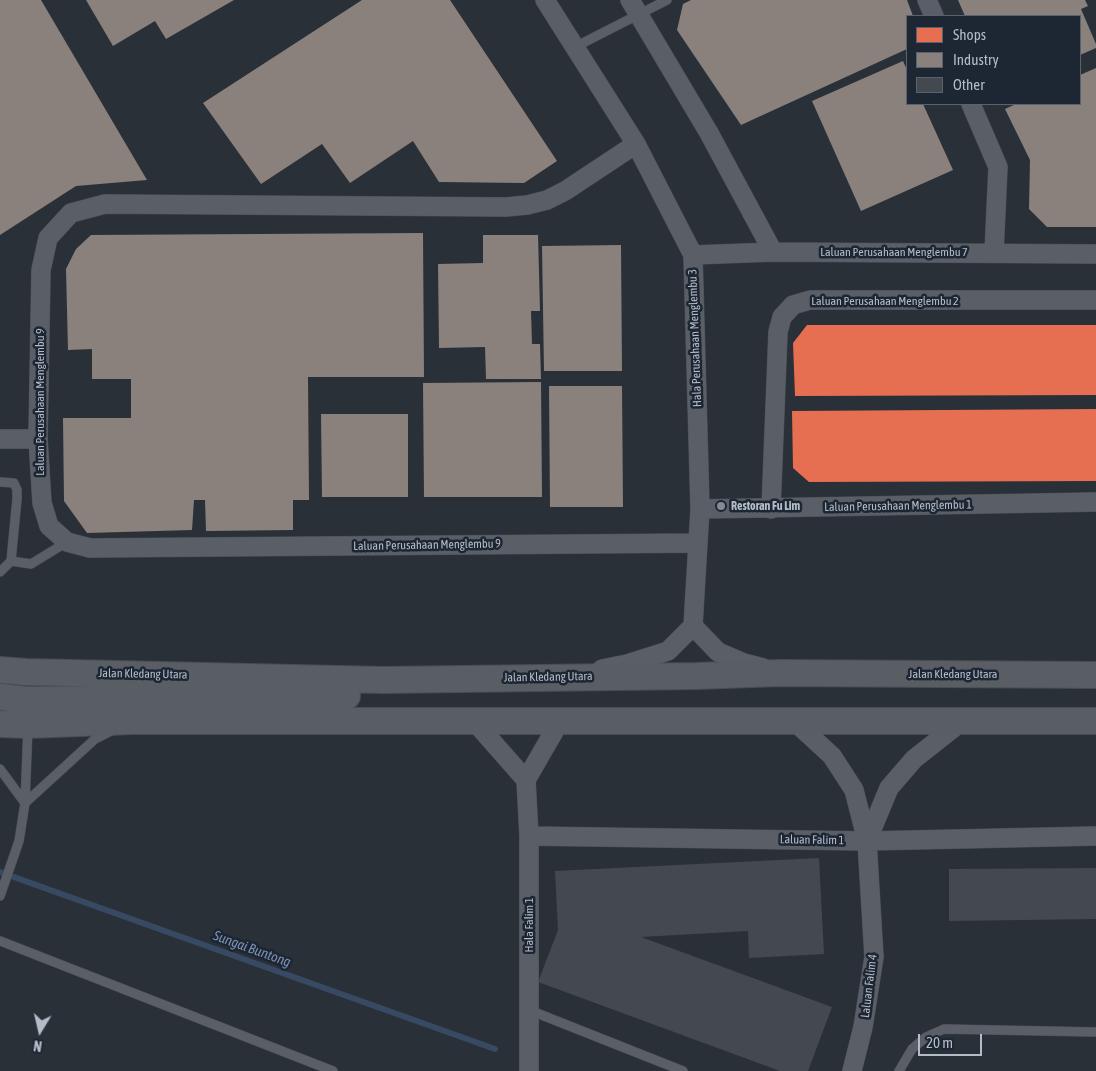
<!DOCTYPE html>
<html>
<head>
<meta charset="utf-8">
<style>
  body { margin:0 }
  #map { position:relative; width:1096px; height:1071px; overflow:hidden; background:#2a3038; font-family:"Asap Condensed",sans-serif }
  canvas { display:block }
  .legend { position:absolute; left:906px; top:15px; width:175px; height:90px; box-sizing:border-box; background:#1d2633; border:1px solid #59626f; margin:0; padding:6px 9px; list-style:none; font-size:15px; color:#b4bcc9 }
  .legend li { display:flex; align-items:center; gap:10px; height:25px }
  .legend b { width:25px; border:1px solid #59626f }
  .north { position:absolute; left:15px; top:1006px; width:50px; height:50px; -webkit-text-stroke:4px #1d2633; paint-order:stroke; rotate:189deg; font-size:14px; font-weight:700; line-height:20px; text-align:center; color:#b4bcc9 }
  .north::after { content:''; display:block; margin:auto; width:18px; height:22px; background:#b4bcc9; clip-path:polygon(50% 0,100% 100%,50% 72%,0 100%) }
  .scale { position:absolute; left:918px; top:1034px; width:64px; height:22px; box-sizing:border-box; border:2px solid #b4bcc9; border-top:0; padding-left:6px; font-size:15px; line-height:18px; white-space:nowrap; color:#b4bcc9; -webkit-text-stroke:4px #1d2633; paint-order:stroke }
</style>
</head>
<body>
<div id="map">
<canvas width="1096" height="1071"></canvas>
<ul class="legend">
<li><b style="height:14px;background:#e76f51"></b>Shops</li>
<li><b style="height:14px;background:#8a817c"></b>Industry</li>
<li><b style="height:14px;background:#444950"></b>Other</li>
</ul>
<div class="north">N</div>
<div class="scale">20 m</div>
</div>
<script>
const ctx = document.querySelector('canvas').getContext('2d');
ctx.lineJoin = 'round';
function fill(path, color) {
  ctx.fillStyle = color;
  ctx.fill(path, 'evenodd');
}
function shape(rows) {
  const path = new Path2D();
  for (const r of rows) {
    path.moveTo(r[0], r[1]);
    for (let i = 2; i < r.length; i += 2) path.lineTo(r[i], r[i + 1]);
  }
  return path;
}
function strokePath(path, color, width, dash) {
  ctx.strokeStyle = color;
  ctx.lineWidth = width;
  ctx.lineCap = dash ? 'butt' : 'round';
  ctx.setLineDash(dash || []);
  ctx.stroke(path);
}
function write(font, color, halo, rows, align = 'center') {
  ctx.font = font + ' "Asap Condensed",sans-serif';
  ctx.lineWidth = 5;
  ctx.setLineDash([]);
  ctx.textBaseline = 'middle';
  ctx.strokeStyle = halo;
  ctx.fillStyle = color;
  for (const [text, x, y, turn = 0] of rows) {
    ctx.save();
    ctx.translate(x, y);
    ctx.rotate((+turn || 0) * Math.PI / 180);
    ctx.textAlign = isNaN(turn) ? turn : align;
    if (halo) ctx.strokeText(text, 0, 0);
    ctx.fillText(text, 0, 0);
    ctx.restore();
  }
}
fill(shape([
  [807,325,1096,325,1096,395,795,396,793,343],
  [1096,409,1096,481,809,482,793,468,792,411]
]), '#e76f51');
fill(shape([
  [0,0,41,0,147,180,76,186,0,235],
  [86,0,234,0,166,39,155,21,113,46],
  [362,0,450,0,557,161,524,183,439,182,413,141,350,183,322,144,261,184,203,103],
  [691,0,907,0,913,16,907,16,907,49,741,125,677,30,683,4],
  [958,0,1085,0,1088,6,1081,9,1096,44,1096,48,1080,55,1080,16,965,16],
  [903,61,907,70,907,104,923,104,953,170,861,211,812,101],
  [1096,68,1096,227,1047,227,1029,209,1030,160,1005,109,1016,104,1080,104,1080,75],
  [423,233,424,377,308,377,309,500,293,500,293,530,206,531,205,500,194,500,192,530,87,533,64,501,63,418,131,418,131,379,92,379,92,349,68,350,66,269,76,249,91,235],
  [483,235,538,235,540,311,531,311,532,344,540,344,541,379,486,379,485,347,439,348,438,264,483,263],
  [621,245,622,371,544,371,542,246],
  [541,382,542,497,424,497,423,383],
  [549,386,622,386,623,507,550,507],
  [321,414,408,414,408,497,322,497]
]), '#8a817c');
strokePath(shape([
  [0,872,495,1049]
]), '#384963', 6);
fill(shape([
  [819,858,824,954,749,958,748,931,641,937,832,1007,808,1071,780,1071,538,982,558,930,555,871],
  [1096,868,1096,919,949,921,949,869]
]), '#444950');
const service = shape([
  [575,47,667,0],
  [0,482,14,483,17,490,17,499,11,561,0,572],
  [11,561,31,564,67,542],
  [0,769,25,803],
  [25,803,95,739,113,730],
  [0,896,19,841,25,803,28,727],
  [0,941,333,1071],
  [529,1010,683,1071],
  [899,1071,912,1049,926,1037,944,1029,1096,1032]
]);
const minor = shape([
  [545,0,636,144,693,255,700,509,693,626],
  [630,0,709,133,773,252],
  [927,0,934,16],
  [971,104,998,167,994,253],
  [636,144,565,191,547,200,527,205,506,207,105,204,71,213,48,238,41,270,38,439,42,503,49,526,67,542,90,548,698,543],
  [693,255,773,252,1096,254],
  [0,439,38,439],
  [700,509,1096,502],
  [771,509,778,332,782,317,793,305,810,300,1096,300],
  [693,626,718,652,744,663,763,668],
  [602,669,627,664,668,651,693,626],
  [474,721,526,780],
  [794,721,832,756,854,790,867,841,874,957,863,1027,852,1071],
  [529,836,867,841,1096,836],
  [867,841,889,788,914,759,961,722],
  [529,1071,529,836,526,780,560,721]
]);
const secondary = shape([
  [0,670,26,672,383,680,696,676,780,673,1096,675],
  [0,697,27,700,347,696],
  [0,724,28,725,133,721,1096,721]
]);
strokePath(service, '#484c53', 10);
strokePath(minor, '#484c53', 20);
strokePath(secondary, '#484c53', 28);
strokePath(service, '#5a5e66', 9);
strokePath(minor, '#5a5e66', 19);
strokePath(secondary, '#595d64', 26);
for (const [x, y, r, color] of [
  [721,506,5,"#848b96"]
]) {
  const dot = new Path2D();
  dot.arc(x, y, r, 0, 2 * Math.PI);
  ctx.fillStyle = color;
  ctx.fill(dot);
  strokePath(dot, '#1d2633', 2);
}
write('12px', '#b4bcc9', '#1d2633', [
  ["Laluan Perusahaan Menglembu 7",894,252],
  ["Laluan Perusahaan Menglembu 2",885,301],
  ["Hala Perusahaan Menglembu 3",695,338,-92],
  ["Laluan Perusahaan Menglembu 9",40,402,-90],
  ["Laluan Perusahaan Menglembu 1",898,506,-1],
  ["Laluan Perusahaan Menglembu 9",427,545,-1],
  ["Jalan Kledang Utara",143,674,1],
  ["Jalan Kledang Utara",953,674],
  ["Jalan Kledang Utara",548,677,-1],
  ["Laluan Falim 1",812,840,1],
  ["Hala Falim 1",529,925,-90],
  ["Laluan Falim 4",869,986,-83]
]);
write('bold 12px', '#b4bcc9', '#1d2633', [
  ["Restoran Fu Lim",731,506]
], 'left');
write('italic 14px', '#7c92b1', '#1d2633', [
  ["Sungai Buntong",252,949,20]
]);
</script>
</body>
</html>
